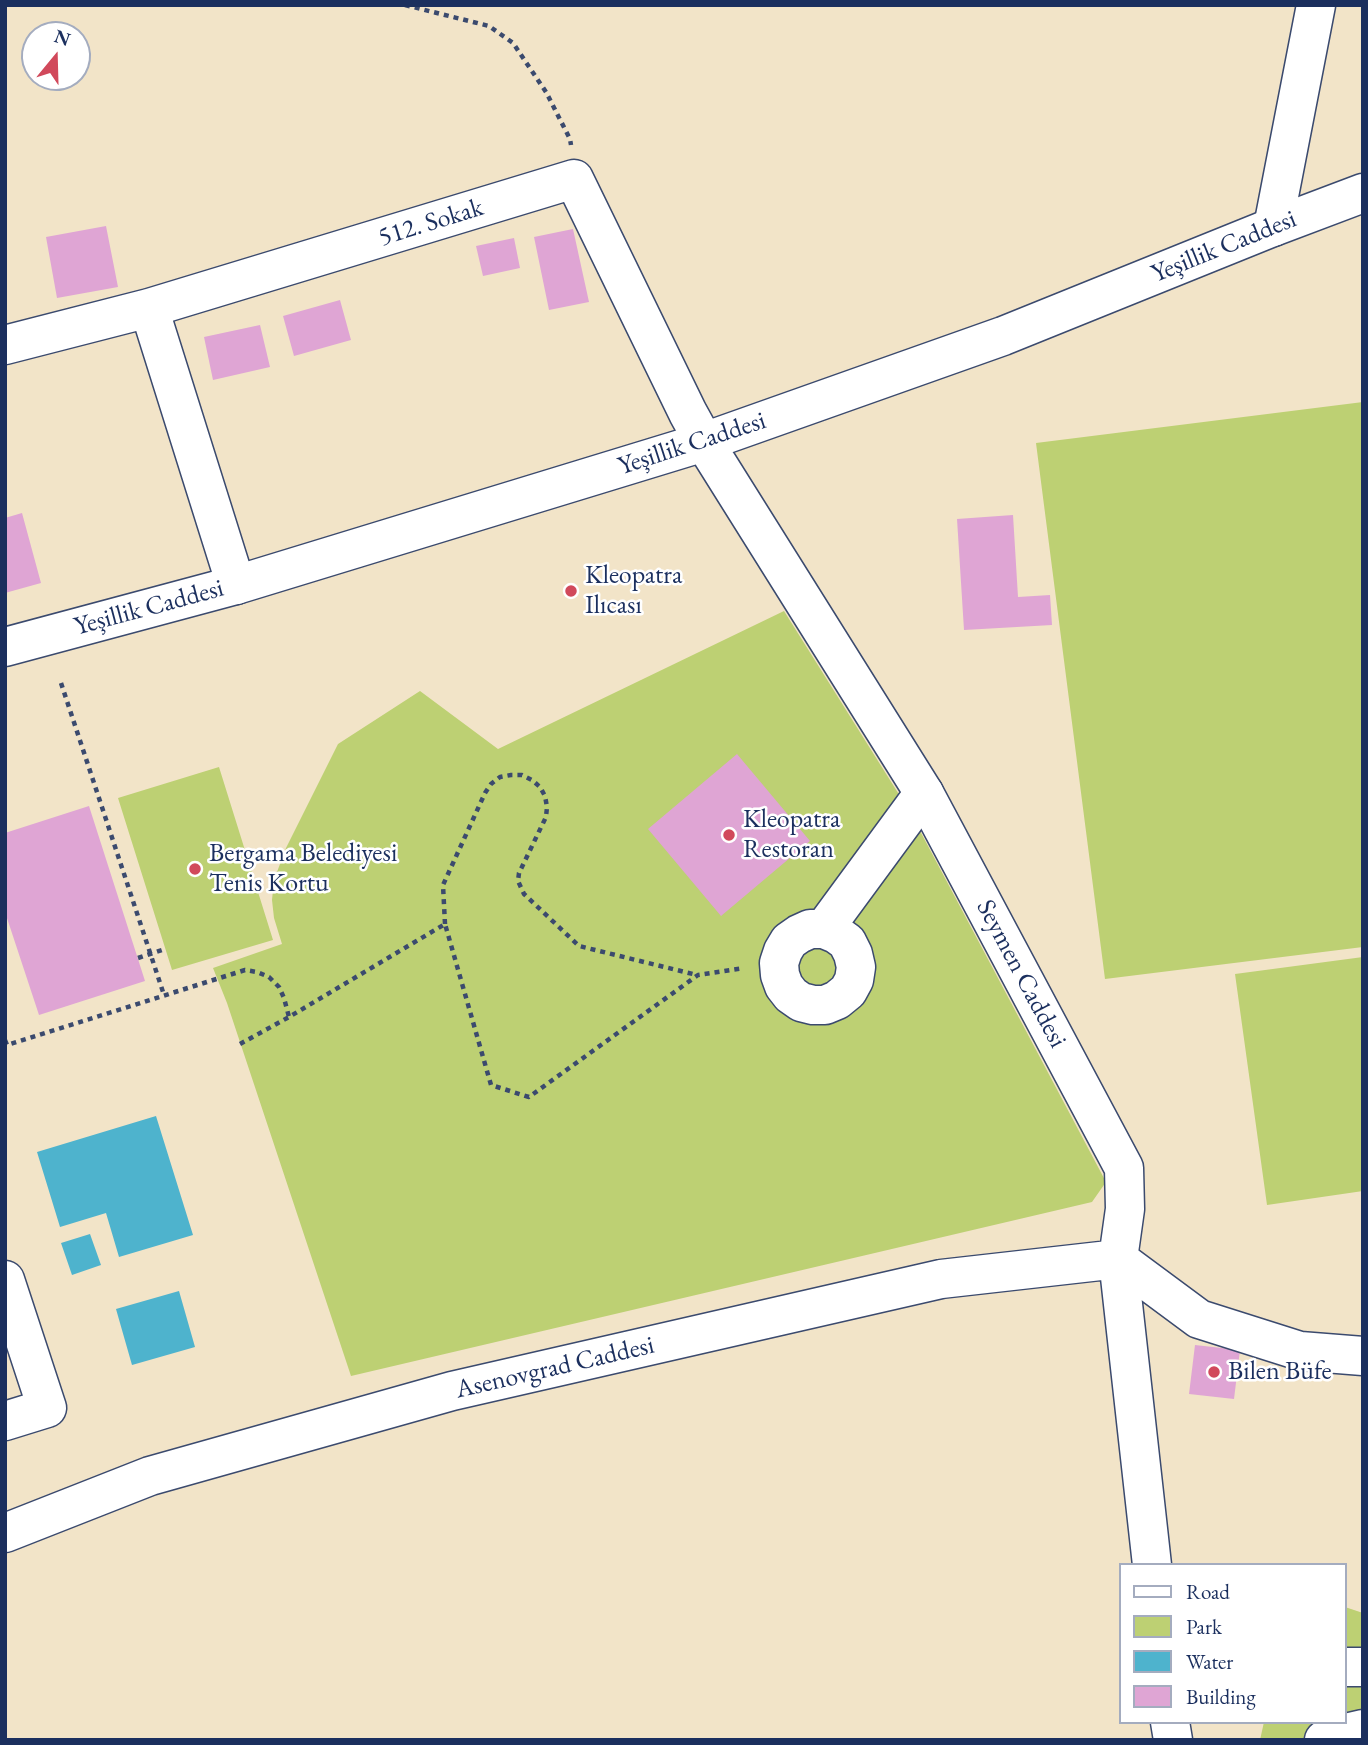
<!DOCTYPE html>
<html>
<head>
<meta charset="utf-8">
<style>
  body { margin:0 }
  #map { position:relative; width:1368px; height:1745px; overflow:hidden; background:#f2e4c8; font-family:"EB Garamond",serif }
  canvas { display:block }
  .frame { position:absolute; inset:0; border:7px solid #1b2f5e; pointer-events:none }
  .legend { position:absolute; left:1119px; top:1563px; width:228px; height:161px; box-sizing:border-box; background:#fff; border:2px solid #a4acbf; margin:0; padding:9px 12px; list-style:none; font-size:21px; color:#1b2f5e }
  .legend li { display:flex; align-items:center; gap:14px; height:35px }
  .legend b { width:35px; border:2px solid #a4acbf }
  .north { position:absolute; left:21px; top:21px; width:70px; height:70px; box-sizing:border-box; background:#fff; border:2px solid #a4acbf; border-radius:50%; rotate:19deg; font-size:19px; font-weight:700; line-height:28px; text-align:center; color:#1b2f5e }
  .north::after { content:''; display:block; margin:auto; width:24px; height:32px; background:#d1495b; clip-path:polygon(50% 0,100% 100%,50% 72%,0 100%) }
</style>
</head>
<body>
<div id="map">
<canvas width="1368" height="1745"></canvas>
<div class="frame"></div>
<ul class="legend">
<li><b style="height:9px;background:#fff"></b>Road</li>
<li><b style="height:19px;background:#bdd073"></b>Park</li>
<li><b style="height:19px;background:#4eb3cd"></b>Water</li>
<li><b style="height:19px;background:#dfa5d4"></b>Building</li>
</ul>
<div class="north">N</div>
</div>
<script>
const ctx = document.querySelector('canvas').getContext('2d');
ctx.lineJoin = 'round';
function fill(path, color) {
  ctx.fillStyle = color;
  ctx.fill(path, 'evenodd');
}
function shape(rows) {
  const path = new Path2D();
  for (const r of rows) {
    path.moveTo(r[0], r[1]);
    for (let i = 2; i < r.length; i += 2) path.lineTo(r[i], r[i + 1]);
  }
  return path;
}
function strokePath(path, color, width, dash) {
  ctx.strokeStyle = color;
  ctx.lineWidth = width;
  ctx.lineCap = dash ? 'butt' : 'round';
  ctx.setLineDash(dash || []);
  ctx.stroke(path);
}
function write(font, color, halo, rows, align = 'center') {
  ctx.font = font + ' "EB Garamond",serif';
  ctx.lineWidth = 5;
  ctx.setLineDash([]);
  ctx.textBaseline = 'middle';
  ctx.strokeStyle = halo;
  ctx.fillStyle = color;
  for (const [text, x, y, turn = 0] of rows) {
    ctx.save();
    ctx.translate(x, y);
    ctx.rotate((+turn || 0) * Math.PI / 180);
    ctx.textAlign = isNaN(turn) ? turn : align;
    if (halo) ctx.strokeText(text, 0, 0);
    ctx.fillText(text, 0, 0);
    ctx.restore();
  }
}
fill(shape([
  [1363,402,1363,947,1105,979,1036,443],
  [784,611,910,812,1106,1182,1092,1202,351,1376,227,1003,213,968,282,944,274,918,272,900,274,880,286,848,338,744,420,691,498,749],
  [219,767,273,940,172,970,118,798],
  [1363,957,1363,1191,1267,1205,1235,974],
  [1345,1607,1363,1613,1363,1740,1260,1740,1264,1722,1345,1722]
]), '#bdd073');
fill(shape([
  [156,1116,193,1235,119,1257,106,1213,60,1227,37,1152],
  [90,1234,101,1265,72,1275,61,1243],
  [179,1291,195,1347,132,1365,116,1309]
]), '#4eb3cd');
fill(shape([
  [106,226,118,287,57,298,46,237],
  [573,229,589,302,549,310,534,237],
  [514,238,520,268,483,276,476,246],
  [340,300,351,340,294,356,283,316],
  [260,325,270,367,213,380,204,337],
  [22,513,41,583,5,593,5,518],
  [1013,515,1018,597,1050,595,1052,625,964,630,957,519],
  [737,754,810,841,721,916,648,829],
  [89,806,145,981,39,1015,5,912,5,833],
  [1195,1345,1240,1350,1234,1399,1189,1394]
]), '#dfa5d4');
const minor = shape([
  [1273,227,1316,5],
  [149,308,236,585],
  [5,345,149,308,574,179,688,413,704,442],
  [824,929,836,934,847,942,853,954,856,967,854,980,848,991,837,1000,825,1005,813,1005,801,1002,791,995,784,986,780,975,779,963,783,951,789,941,799,934,810,929,824,929,924,793],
  [5,1280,47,1408,5,1421],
  [1345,1667,1363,1667],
  [1324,1740,1328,1737,1363,1729]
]);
const major = shape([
  [704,442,924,793,1124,1168,1125,1209,1118,1259,1152,1565],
  [5,647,236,585,704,442,1003,336,1273,227,1363,193],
  [1118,1259,1199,1319,1300,1351,1363,1356],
  [5,1533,150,1476,452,1391,941,1279,1118,1259],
  [1170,1722,1173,1740]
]);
strokePath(minor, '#3b4a6e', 41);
strokePath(major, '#3b4a6e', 41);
strokePath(shape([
  [405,5,489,26,513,43,546,92,570,139,571,145],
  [61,683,164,995],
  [445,924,443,885,485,793,491,784,500,777,511,775,522,775,532,780,540,787,545,796,547,807,546,817,519,873,518,881,524,894,579,946,697,975],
  [138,958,165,949],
  [5,1040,7,1045,245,970,257,972,269,977,279,987,284,998,289,1017,445,924,491,1085,529,1097,698,975,744,968],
  [240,1044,289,1017]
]), '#3b4a6e', 4.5, [5, 5]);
strokePath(minor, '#fff', 38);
strokePath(major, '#fff', 38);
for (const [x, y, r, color] of [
  [571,591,7,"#d1495b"],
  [729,835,7,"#d1495b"],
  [195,869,7,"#d1495b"],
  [1214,1372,7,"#d1495b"]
]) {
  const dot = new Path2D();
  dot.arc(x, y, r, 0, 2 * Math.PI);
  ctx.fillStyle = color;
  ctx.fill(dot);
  strokePath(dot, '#fff', 2.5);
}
write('26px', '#1b2f5e', '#fff', [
  ["512. Sokak",431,223,-17],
  ["Yeşillik Caddesi",1224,247,-22],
  ["Yeşillik Caddesi",692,444,-18],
  ["Yeşillik Caddesi",149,608,-15],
  ["Seymen Caddesi",1021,974,62],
  ["Asenovgrad Caddesi",555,1368,-13]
]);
write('26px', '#1b2f5e', '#fff', [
  ["Kleopatra",585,576],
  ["Ilıcası",585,606],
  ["Kleopatra",743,820],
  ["Restoran",743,850],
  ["Bergama Belediyesi",209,854],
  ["Tenis Kortu",209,884],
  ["Bilen Büfe",1228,1372]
], 'left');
</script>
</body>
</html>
